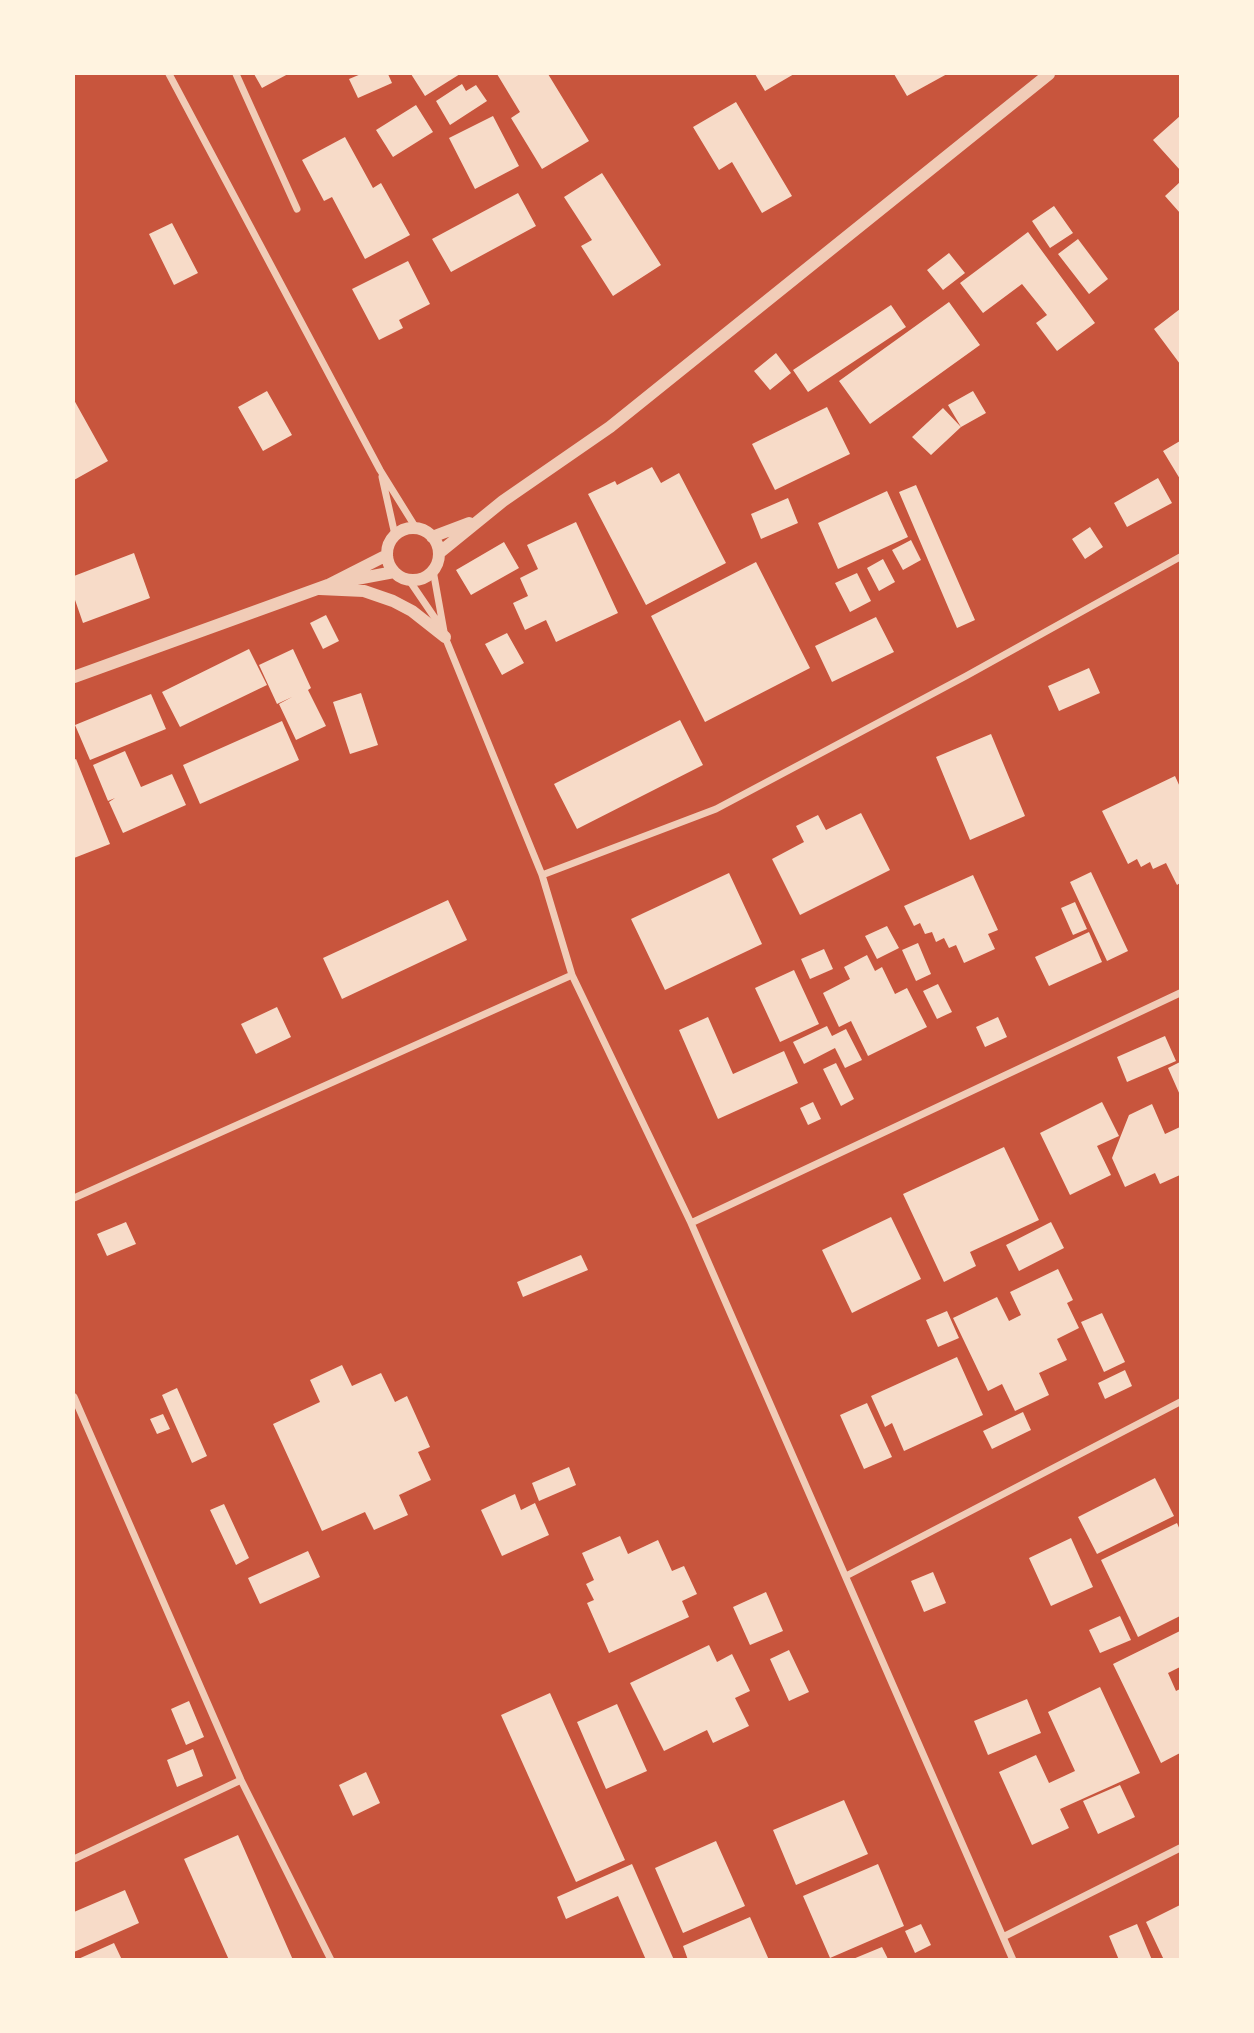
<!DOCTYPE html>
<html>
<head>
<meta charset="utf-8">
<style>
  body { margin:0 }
  #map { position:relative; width:1254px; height:2033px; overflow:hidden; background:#c8553d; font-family:"Exo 2",sans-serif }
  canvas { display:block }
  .frame { position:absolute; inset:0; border:75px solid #fff3e0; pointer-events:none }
</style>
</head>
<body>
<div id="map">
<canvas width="1254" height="2033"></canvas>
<div class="frame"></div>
</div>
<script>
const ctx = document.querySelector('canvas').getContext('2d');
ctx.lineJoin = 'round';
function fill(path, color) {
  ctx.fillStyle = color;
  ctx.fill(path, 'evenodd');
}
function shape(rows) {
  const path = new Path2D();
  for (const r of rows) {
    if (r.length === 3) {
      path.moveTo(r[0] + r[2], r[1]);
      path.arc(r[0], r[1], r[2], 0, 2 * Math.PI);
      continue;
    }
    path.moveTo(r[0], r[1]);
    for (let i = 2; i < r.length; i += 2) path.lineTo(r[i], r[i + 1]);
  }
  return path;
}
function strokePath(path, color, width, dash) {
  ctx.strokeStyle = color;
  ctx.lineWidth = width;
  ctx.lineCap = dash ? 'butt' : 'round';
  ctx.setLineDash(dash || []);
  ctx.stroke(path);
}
fill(shape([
  [254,74,288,74,262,88],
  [361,74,388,74,392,83,358,98,349,79],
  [411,74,460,74,425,96],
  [497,74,548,74,589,141,542,169,511,118,520,112],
  [755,74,794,74,765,91],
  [894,74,947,74,907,96],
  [462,84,466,91,476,85,487,101,450,125,436,101],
  [736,102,792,196,762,213,732,162,719,170,693,127],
  [416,105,433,132,393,157,376,130],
  [493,116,519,166,475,189,449,138],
  [1180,116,1180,170,1153,140],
  [345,137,373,188,381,183,410,235,365,259,332,197,324,201,302,160],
  [602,173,661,265,613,296,581,246,592,240,564,197],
  [1180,182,1180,213,1165,196],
  [518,193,536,226,451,272,432,239],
  [1054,206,1073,233,1050,248,1032,221],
  [172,223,198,273,174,285,149,234],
  [1028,232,1095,323,1057,351,1036,323,1047,315,1022,284,983,313,960,283],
  [1078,239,1108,279,1089,294,1058,254],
  [949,253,965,273,943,290,927,270],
  [408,261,430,304,399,320,403,328,379,340,352,289],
  [949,302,980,345,870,424,839,381],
  [891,305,906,327,808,392,793,370],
  [1180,309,1180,364,1154,329],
  [776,353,791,373,770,390,754,371],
  [267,391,292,435,263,451,238,407],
  [973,391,986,413,961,427,948,405],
  [74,400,108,461,74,480],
  [827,407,850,454,775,490,752,444],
  [943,408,961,427,931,455,912,437],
  [1180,441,1180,479,1163,451],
  [652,467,661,483,679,473,726,563,646,605,588,494,615,481,617,485],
  [1158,478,1172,503,1127,527,1114,503],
  [916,485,975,620,957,628,899,492],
  [887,491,908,537,838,569,818,523],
  [788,498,798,523,761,539,751,514],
  [576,522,618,613,556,642,546,620,525,630,513,603,528,596,520,578,538,569,527,545],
  [1090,527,1103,547,1085,559,1072,539],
  [911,540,921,560,903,570,892,550],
  [504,542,519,568,471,595,456,570],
  [134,553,150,598,83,623,74,597,74,576],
  [883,559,895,582,879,591,867,568],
  [756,562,810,668,705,722,651,616],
  [857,573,871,601,850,612,835,583],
  [326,615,339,641,323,649,310,623],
  [876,617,894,652,832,682,815,646],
  [507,633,524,663,502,675,485,644],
  [249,649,267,685,180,727,162,692],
  [293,649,311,688,308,690,326,726,296,740,279,704,292,697,277,704,259,665],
  [1089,668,1100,693,1059,711,1048,686],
  [361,693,378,745,350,754,333,702],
  [151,694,166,729,90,760,75,725],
  [680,720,703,765,577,829,554,784],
  [282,721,299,760,200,804,183,765],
  [991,734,1025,816,970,840,936,757],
  [125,751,141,787,172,774,186,805,123,833,109,802,115,798,108,801,93,765],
  [76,759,110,844,74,858,74,760],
  [1175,776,1180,787,1180,883,1177,885,1166,863,1153,869,1150,862,1141,867,1137,859,1128,864,1102,811],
  [861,813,890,870,800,915,772,859,804,842,796,826,818,815,826,830],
  [1091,872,1128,951,1107,961,1070,882],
  [729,873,762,944,665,990,631,919],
  [973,875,998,930,988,934,995,949,964,963,956,945,949,948,944,938,936,942,932,932,925,934,920,923,914,926,904,906],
  [448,900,467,940,342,999,323,958],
  [1075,902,1087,929,1073,935,1061,908],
  [887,926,899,948,877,959,865,936],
  [1089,932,1102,962,1049,986,1035,957],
  [918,943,931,974,916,981,902,950],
  [824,949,833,969,810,979,801,959],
  [867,955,875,971,882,967,895,994,907,988,927,1027,868,1056,851,1021,839,1027,823,993,850,979,844,967],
  [794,970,819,1024,780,1042,755,988],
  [938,984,952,1012,937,1019,923,991],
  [277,1007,291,1037,256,1054,241,1024],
  [708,1017,733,1074,784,1051,798,1083,718,1119,679,1030],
  [998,1017,1007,1037,985,1047,976,1027],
  [827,1026,832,1036,846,1029,862,1060,845,1068,835,1048,804,1064,793,1042],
  [1165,1036,1176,1061,1127,1082,1117,1057],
  [1180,1062,1180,1095,1168,1068],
  [836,1063,854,1099,841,1106,823,1069],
  [813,1102,821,1119,808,1125,800,1108],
  [1102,1102,1119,1136,1097,1146,1111,1175,1070,1195,1040,1133],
  [1152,1104,1165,1134,1180,1127,1180,1175,1160,1184,1155,1173,1125,1187,1112,1158,1129,1115],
  [1004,1147,1039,1220,970,1252,976,1266,944,1282,903,1194],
  [891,1217,921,1279,852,1313,822,1250],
  [126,1222,136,1244,107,1256,97,1234],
  [1051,1222,1064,1248,1019,1271,1006,1245],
  [581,1255,588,1270,523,1297,517,1282],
  [1058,1269,1073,1300,1067,1303,1079,1328,1057,1339,1067,1360,1039,1373,1049,1395,1015,1411,1002,1384,988,1391,953,1318,997,1297,1009,1321,1021,1315,1010,1292],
  [947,1311,959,1338,938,1347,926,1320],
  [1102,1313,1125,1362,1104,1372,1081,1322],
  [957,1357,983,1415,904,1451,892,1423,885,1427,871,1396],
  [342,1365,352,1386,381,1373,395,1402,407,1396,430,1447,418,1452,431,1480,399,1495,408,1515,374,1530,365,1512,322,1531,273,1424,320,1402,310,1380],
  [1125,1370,1132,1386,1105,1399,1098,1383],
  [177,1388,207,1456,192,1463,162,1395],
  [867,1403,892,1457,864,1469,840,1415],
  [1023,1412,1031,1430,992,1449,983,1431],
  [163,1414,170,1429,157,1434,150,1419],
  [569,1467,576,1485,539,1501,532,1483],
  [1155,1478,1174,1516,1097,1554,1078,1517],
  [515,1494,521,1510,535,1503,549,1535,502,1556,481,1510],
  [224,1504,249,1558,236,1565,210,1510],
  [1177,1523,1180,1530,1180,1616,1138,1637,1101,1560],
  [620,1536,628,1554,658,1540,672,1571,684,1566,697,1594,682,1601,689,1617,609,1653,587,1603,594,1600,586,1584,594,1580,582,1553],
  [1071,1538,1093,1587,1051,1606,1029,1558],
  [308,1551,320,1577,260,1604,248,1578],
  [933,1572,946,1603,924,1612,911,1581],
  [766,1592,783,1631,750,1645,733,1607],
  [1120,1616,1131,1640,1100,1653,1089,1630],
  [1180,1631,1180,1667,1168,1673,1176,1691,1180,1689,1180,1753,1161,1763,1113,1664],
  [709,1645,717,1662,732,1654,750,1691,735,1698,749,1726,713,1743,707,1730,664,1751,630,1683],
  [789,1650,809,1692,789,1701,770,1659],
  [1100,1687,1140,1773,1060,1809,1069,1828,1032,1845,999,1772,1036,1755,1049,1783,1075,1771,1048,1712],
  [550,1693,625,1860,576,1882,501,1715],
  [1027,1699,1041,1733,988,1755,974,1721],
  [189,1701,204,1737,186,1745,171,1709],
  [617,1704,647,1771,606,1789,577,1722],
  [193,1749,203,1776,177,1787,167,1760],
  [366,1772,380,1803,353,1816,339,1785],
  [1120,1785,1135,1817,1098,1834,1083,1801],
  [844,1800,868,1854,796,1885,773,1830],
  [238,1835,293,1960,229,1960,184,1859],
  [716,1841,745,1906,683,1933,655,1868],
  [632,1864,674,1960,646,1960,618,1896,566,1919,557,1897],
  [878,1864,904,1926,830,1958,803,1896],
  [125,1890,139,1923,74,1952,74,1912],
  [1180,1905,1180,1960,1164,1960,1146,1922],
  [750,1917,769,1960,688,1960,683,1946],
  [921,1924,931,1945,915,1953,905,1931],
  [1137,1924,1152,1960,1119,1960,1109,1936],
  [114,1943,122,1960,76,1960],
  [882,1947,888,1959,853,1959]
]), '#f7dbc8');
strokePath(shape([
  [169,74,380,470,416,528],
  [236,74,297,209],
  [382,477,395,535],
  [433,570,445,637,542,875,572,975,691,1223,1013,1960],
  [409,580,441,627],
  [542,875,716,809,966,676,1180,557],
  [74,1198,572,975],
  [691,1223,1180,993],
  [74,1397,241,1780,331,1960],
  [846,1576,1180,1402],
  [74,1859,241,1780],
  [1003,1937,1180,1848]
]), '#f1ccb7', 7);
strokePath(shape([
  [413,554,26],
  [432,537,469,523],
  [439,553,503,501,610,427,1049,74],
  [346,581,394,572],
  [320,589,364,591,393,601,412,611,445,637],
  [74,677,328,585,387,555]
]), '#f1ccb7', 12);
</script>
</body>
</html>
